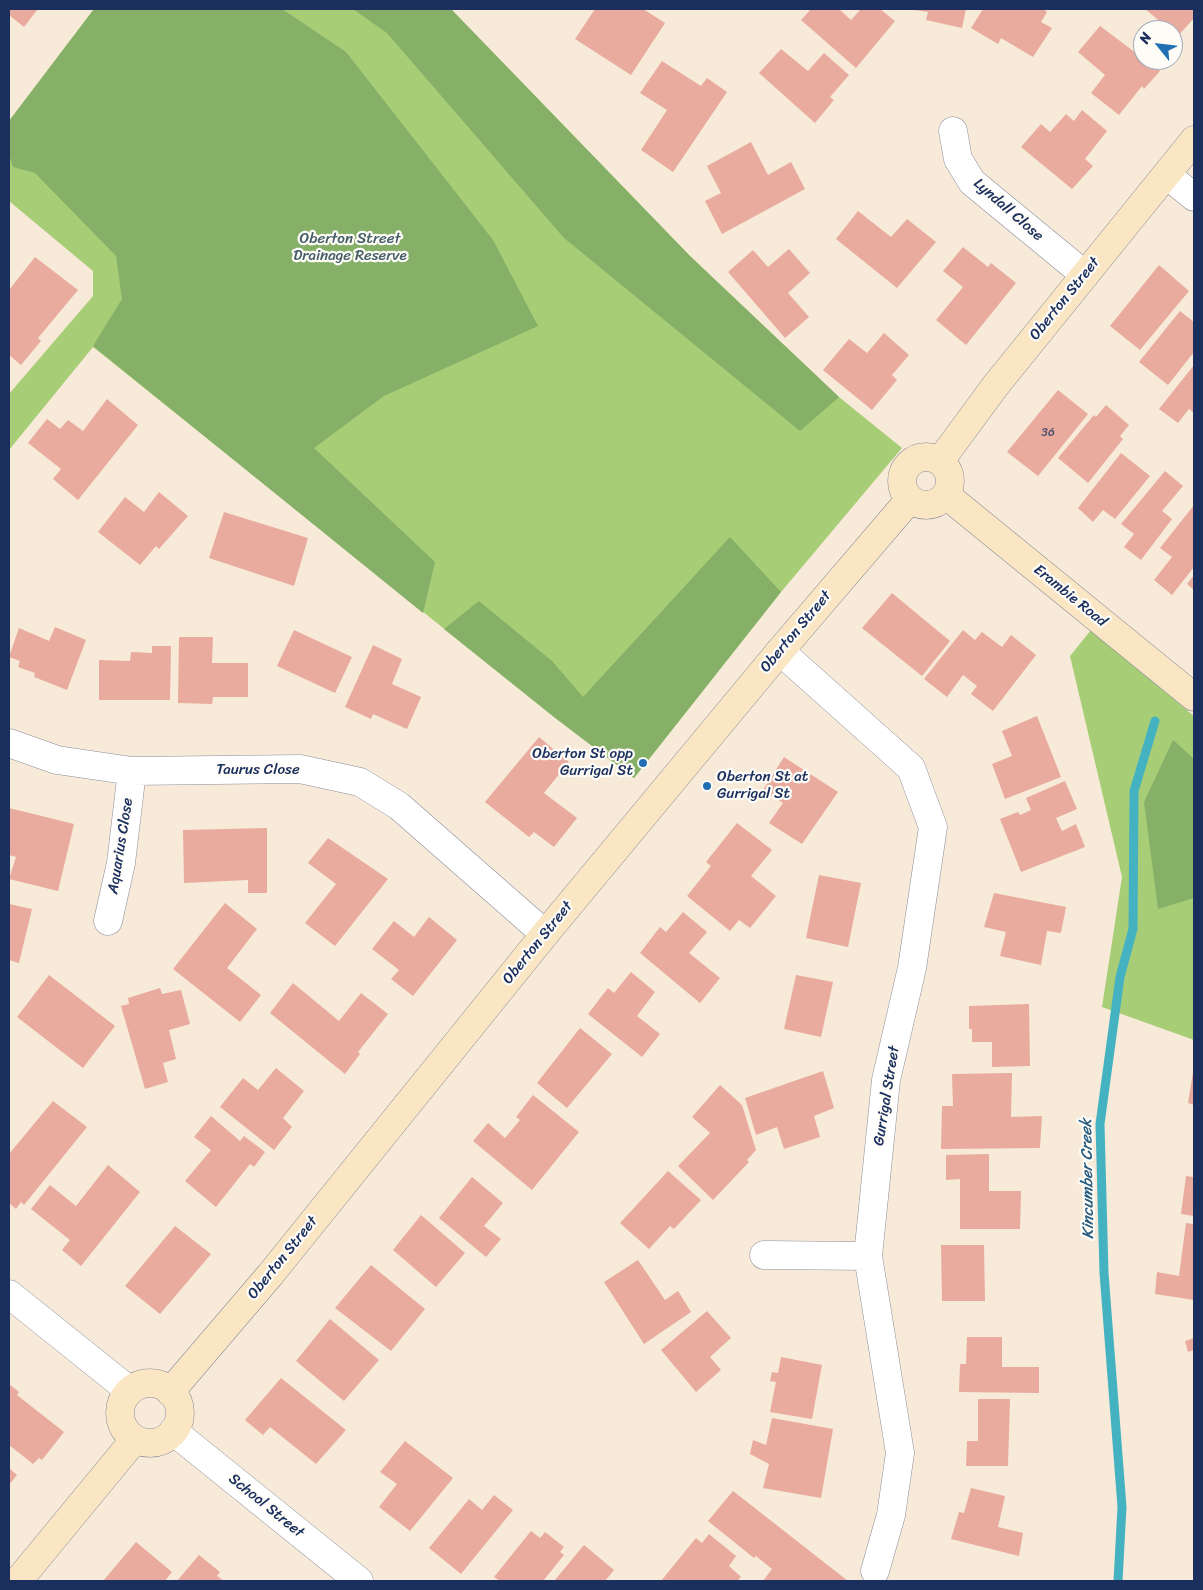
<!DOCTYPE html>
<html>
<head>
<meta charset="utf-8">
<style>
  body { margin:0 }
  #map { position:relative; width:1203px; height:1590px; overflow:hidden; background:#f8ead8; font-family:Sriracha,sans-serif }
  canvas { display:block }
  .frame { position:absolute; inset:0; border:10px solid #1b2f5e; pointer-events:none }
  .north { position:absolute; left:1133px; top:20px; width:50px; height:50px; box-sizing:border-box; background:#fdfcf7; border:1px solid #a3aaba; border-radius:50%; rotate:299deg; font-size:14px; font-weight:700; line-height:20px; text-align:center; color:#1b2f5e }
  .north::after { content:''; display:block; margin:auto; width:18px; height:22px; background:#1f6fb2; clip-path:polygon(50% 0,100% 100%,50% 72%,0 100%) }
</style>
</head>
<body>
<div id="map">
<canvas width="1203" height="1590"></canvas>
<div class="frame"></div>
<div class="north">N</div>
</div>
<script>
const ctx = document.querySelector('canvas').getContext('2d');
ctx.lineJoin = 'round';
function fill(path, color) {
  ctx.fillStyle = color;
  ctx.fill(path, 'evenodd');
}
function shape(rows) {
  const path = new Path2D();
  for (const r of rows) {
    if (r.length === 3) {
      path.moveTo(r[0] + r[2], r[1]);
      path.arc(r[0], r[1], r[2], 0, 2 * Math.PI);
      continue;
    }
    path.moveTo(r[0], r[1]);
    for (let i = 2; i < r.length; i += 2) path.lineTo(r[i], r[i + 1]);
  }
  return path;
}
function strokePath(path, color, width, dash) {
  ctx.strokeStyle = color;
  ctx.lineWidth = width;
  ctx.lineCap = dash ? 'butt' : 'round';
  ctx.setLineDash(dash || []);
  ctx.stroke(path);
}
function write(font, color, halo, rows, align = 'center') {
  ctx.font = font + ' Sriracha,sans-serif';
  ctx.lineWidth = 4.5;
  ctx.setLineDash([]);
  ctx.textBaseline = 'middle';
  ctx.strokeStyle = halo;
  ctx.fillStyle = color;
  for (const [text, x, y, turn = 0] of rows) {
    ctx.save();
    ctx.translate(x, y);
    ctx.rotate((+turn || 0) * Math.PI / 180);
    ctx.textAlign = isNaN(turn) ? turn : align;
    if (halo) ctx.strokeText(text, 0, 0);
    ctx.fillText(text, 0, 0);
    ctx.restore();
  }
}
fill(shape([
  [94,9,451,9,690,256,839,397,902,448,781,592,634,778,554,717,93,347,9,450,9,394,93,296,93,271,9,201,9,121],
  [1091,630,1194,716,1194,1040,1102,1007,1122,877,1070,656]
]), '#a8cd77');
fill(shape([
  [94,9,282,9,346,52,493,240,538,326,384,396,314,448,435,562,423,613,93,346,122,299,116,256,35,173,13,167,9,154,9,121],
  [353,9,451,9,690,256,839,397,800,431,564,238,387,33],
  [730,537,781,592,634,778,554,717,444,629,479,601,552,661,583,697],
  [1173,740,1194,759,1194,898,1158,909,1144,802]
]), '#86b068');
strokePath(shape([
  [1118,1581,1122,1507,1104,1273,1100,1124,1120,977,1133,929,1134,791,1155,721]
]), '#44b2c0', 9);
fill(shape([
  [9,9,38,9,24,27,9,15],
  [595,9,643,9,665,23,631,75,575,39],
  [811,9,839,9,851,20,861,9,880,9,895,21,856,68,801,20],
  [966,9,962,28,926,20,928,12,915,10],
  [983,9,1043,9,1047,12,1041,22,1052,28,1033,57,1001,38,998,44,971,28],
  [1145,9,1194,9,1194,18,1178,36],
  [1100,26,1160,71,1144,89,1142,86,1119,115,1091,93,1105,75,1078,52],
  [781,49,808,71,824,53,849,75,830,97,834,100,815,123,759,73],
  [662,61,701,86,707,78,727,92,673,172,641,150,667,110,640,93],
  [1082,110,1107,131,1085,159,1093,166,1072,189,1021,147,1041,124,1050,132,1066,114,1074,121],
  [751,142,768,175,791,162,805,189,722,234,705,201,721,193,707,166],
  [858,211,891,237,907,219,936,242,897,288,836,239],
  [963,247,988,267,991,263,1016,283,966,345,936,320,963,287,943,271],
  [789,249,810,273,788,293,809,317,785,338,728,272,753,250,768,267],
  [35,257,78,290,38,338,41,341,21,365,9,355,9,290],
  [1159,265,1189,291,1140,350,1110,326],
  [1180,311,1194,322,1194,352,1168,385,1139,362],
  [884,333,909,355,892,375,897,380,872,410,823,370,849,339,867,353],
  [1194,365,1194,413,1189,409,1178,423,1159,409],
  [1058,390,1088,414,1038,476,1007,452],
  [107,399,138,425,78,500,53,479,61,469,28,443,47,419,60,429,68,420,83,431],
  [1106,405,1129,425,1120,436,1123,439,1088,483,1058,458,1094,415,1096,417],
  [1121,453,1150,476,1115,519,1103,510,1093,522,1078,508],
  [1165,471,1183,486,1162,511,1172,519,1141,560,1124,547,1134,534,1121,524],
  [159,492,188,516,159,549,156,546,140,565,98,532,125,497,144,512],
  [1194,505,1194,567,1172,595,1154,580,1172,557,1160,548],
  [224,512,308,538,294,586,209,558],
  [1194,575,1194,590,1187,584],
  [892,593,950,641,922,676,862,628],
  [55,627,86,640,67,690,34,677,35,673,18,667,20,661,9,657,19,628,49,641],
  [294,630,352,657,335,693,277,666],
  [963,630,975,640,982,632,1002,647,1011,635,1036,655,993,711,971,694,977,686,963,675,947,697,924,679],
  [179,637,213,637,212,663,248,663,248,697,213,697,212,704,178,703],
  [373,645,402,659,392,684,421,697,407,729,373,714,371,719,345,707],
  [152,646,171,646,170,700,99,700,99,660,130,661,131,652,152,653],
  [1037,716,1061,777,1005,799,992,764,1012,756,1002,731],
  [539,737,569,762,544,793,577,818,554,847,534,832,529,837,485,802],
  [784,757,838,792,802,844,769,823,783,803,763,790],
  [1065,781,1077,809,1056,818,1062,831,1076,824,1085,847,1021,872,1000,819,1018,812,1020,815,1031,810,1026,798],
  [9,808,74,824,58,891,9,879,16,857,9,855],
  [737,823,772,850,751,876,776,896,750,928,739,920,730,931,687,896,711,866,706,862],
  [267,828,267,893,248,893,248,880,184,883,183,830],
  [328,838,388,879,335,946,305,923,336,884,308,863],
  [819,875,861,883,848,947,806,938],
  [994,893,1066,907,1061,933,1047,931,1041,965,1000,956,1006,932,984,927],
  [225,903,257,929,227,968,261,995,240,1022,173,969],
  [9,904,32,909,19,963,9,960],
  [683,912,707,932,689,953,720,978,700,1003,640,953,660,927,666,932],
  [429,917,457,940,413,996,391,979,399,970,372,949,394,921,414,937],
  [631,972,655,992,637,1016,660,1034,642,1057,588,1014,608,988,614,993],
  [49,975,115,1026,83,1068,17,1017],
  [796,975,833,982,821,1037,784,1029],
  [293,983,339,1021,361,993,388,1014,358,1052,360,1054,345,1074,270,1013],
  [160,988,162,994,181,990,190,1024,169,1030,176,1059,163,1063,168,1082,145,1089,121,1006,129,1004,128,998],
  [1029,1004,1030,1066,992,1067,992,1042,972,1042,972,1029,969,1029,969,1006],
  [580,1028,612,1054,567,1108,537,1083],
  [276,1068,304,1091,283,1118,292,1127,274,1150,220,1107,243,1078,258,1090],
  [823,1071,834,1108,814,1116,820,1137,784,1149,777,1127,756,1135,745,1098],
  [1193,1072,1194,1072,1194,1105,1188,1103],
  [1012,1073,1011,1117,1042,1116,1040,1148,941,1149,942,1106,953,1106,952,1074],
  [720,1085,742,1105,756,1150,747,1160,749,1162,713,1200,678,1166,710,1133,692,1117],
  [533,1095,579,1132,532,1190,473,1141,488,1123,505,1138,520,1120,516,1117],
  [53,1101,87,1127,24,1205,21,1202,16,1209,9,1203,9,1154],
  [211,1116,240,1141,244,1136,265,1152,254,1167,250,1164,216,1207,185,1181,211,1150,194,1137],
  [989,1154,989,1191,1021,1191,1020,1229,960,1229,960,1179,946,1180,946,1155],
  [108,1165,140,1192,81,1266,62,1250,70,1240,31,1209,50,1185,76,1206],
  [668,1171,701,1200,674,1229,670,1226,649,1249,620,1223],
  [1186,1176,1194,1177,1194,1216,1181,1214],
  [472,1177,503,1203,484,1226,501,1239,486,1257,439,1218],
  [421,1215,465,1253,436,1287,393,1250],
  [1186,1223,1194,1224,1194,1300,1155,1294,1157,1272,1179,1276],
  [175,1226,211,1254,160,1314,125,1286],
  [941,1245,984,1245,985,1301,942,1301],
  [638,1260,665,1300,678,1291,691,1312,644,1344,604,1282],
  [371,1265,425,1309,391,1351,335,1308],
  [707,1311,731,1338,710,1357,721,1370,696,1392,661,1350],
  [330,1319,379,1360,344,1401,296,1361],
  [967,1337,1002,1337,1002,1367,1039,1367,1039,1393,959,1392,960,1364,966,1364],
  [1194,1338,1194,1350,1188,1352,1185,1341],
  [781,1357,822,1365,812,1419,770,1412,776,1382,770,1381,772,1372,778,1373],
  [281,1378,346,1430,316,1464,270,1427,263,1435,245,1420],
  [9,1384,19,1392,17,1395,64,1432,42,1460,39,1458,33,1464,9,1445],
  [978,1399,1010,1399,1008,1466,966,1466,967,1441,978,1441],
  [772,1418,833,1429,821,1498,763,1488,769,1464,750,1454,753,1440,766,1445],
  [405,1441,453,1478,410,1531,379,1507,397,1484,380,1472],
  [9,1468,17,1475,9,1485],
  [971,1488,1005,1496,998,1527,1023,1533,1019,1556,951,1539,959,1512,964,1513],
  [733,1491,848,1581,763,1581,772,1569,756,1556,754,1558,708,1521],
  [494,1495,513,1510,461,1574,429,1548,469,1499,482,1510],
  [531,1531,540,1538,545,1532,564,1547,560,1552,564,1555,543,1581,500,1581,494,1577],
  [709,1534,736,1556,729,1566,741,1577,737,1581,661,1581,696,1538,702,1543],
  [136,1542,172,1572,165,1581,103,1581],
  [584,1545,614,1570,605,1581,554,1581],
  [199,1555,220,1572,217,1576,224,1581,177,1581]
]), '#e8ab9e');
const street = shape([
  [953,131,958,159,972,182,1085,275],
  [1167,175,1194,197],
  [780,651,911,768,933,827,912,968,886,1080,868,1256,900,1453,891,1515,875,1571],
  [9,743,57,760,132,771,300,769,360,782,399,806,545,934],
  [108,921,121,863,132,771],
  [764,1255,868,1256],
  [9,1294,130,1391],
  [173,1431,359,1581]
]);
const secondary = shape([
  [926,481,24],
  [940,461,996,385,1194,140],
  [946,495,1194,697],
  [150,1413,30],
  [170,1392,270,1275,545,934,780,651,910,499],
  [18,1581,135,1439]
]);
strokePath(street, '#8a8c9b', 29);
strokePath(secondary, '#8a8c9b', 29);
strokePath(street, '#fff', 28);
strokePath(secondary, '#fbe6c4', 28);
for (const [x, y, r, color] of [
  [643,763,5,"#1f6fb2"],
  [707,786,5,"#1f6fb2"]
]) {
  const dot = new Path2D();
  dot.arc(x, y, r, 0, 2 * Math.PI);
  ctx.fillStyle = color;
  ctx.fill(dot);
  strokePath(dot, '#fdfcf7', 2);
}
write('12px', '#4e4e6e', null, [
  ["36",1048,433]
]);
write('15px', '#1b2f5e', '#fdfcf7', [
  ["Lyndall Close",1008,210,41],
  ["Oberton Street",1065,299,-51],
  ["Erambie Road",1070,596,39],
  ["Oberton Street",796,632,-50],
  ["Taurus Close",258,770],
  ["Aquarius Close",121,846,-81],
  ["Oberton Street",538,943,-51],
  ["Gurrigal Street",887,1096,-81],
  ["Oberton Street",283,1258,-51],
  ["School Street",266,1506,39]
]);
write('15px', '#455e66', '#fdfcf7', [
  ["Oberton Street",350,239],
  ["Drainage Reserve",350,256]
]);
write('15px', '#1b2f5e', '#fdfcf7', [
  ["Oberton St opp",633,754],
  ["Gurrigal St",633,771],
  ["Oberton St at",717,777,"left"],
  ["Gurrigal St",717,794,"left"]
], 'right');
write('italic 16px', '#295d80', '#fdfcf7', [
  ["Kincumber Creek",1088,1179,-91]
]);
</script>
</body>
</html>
